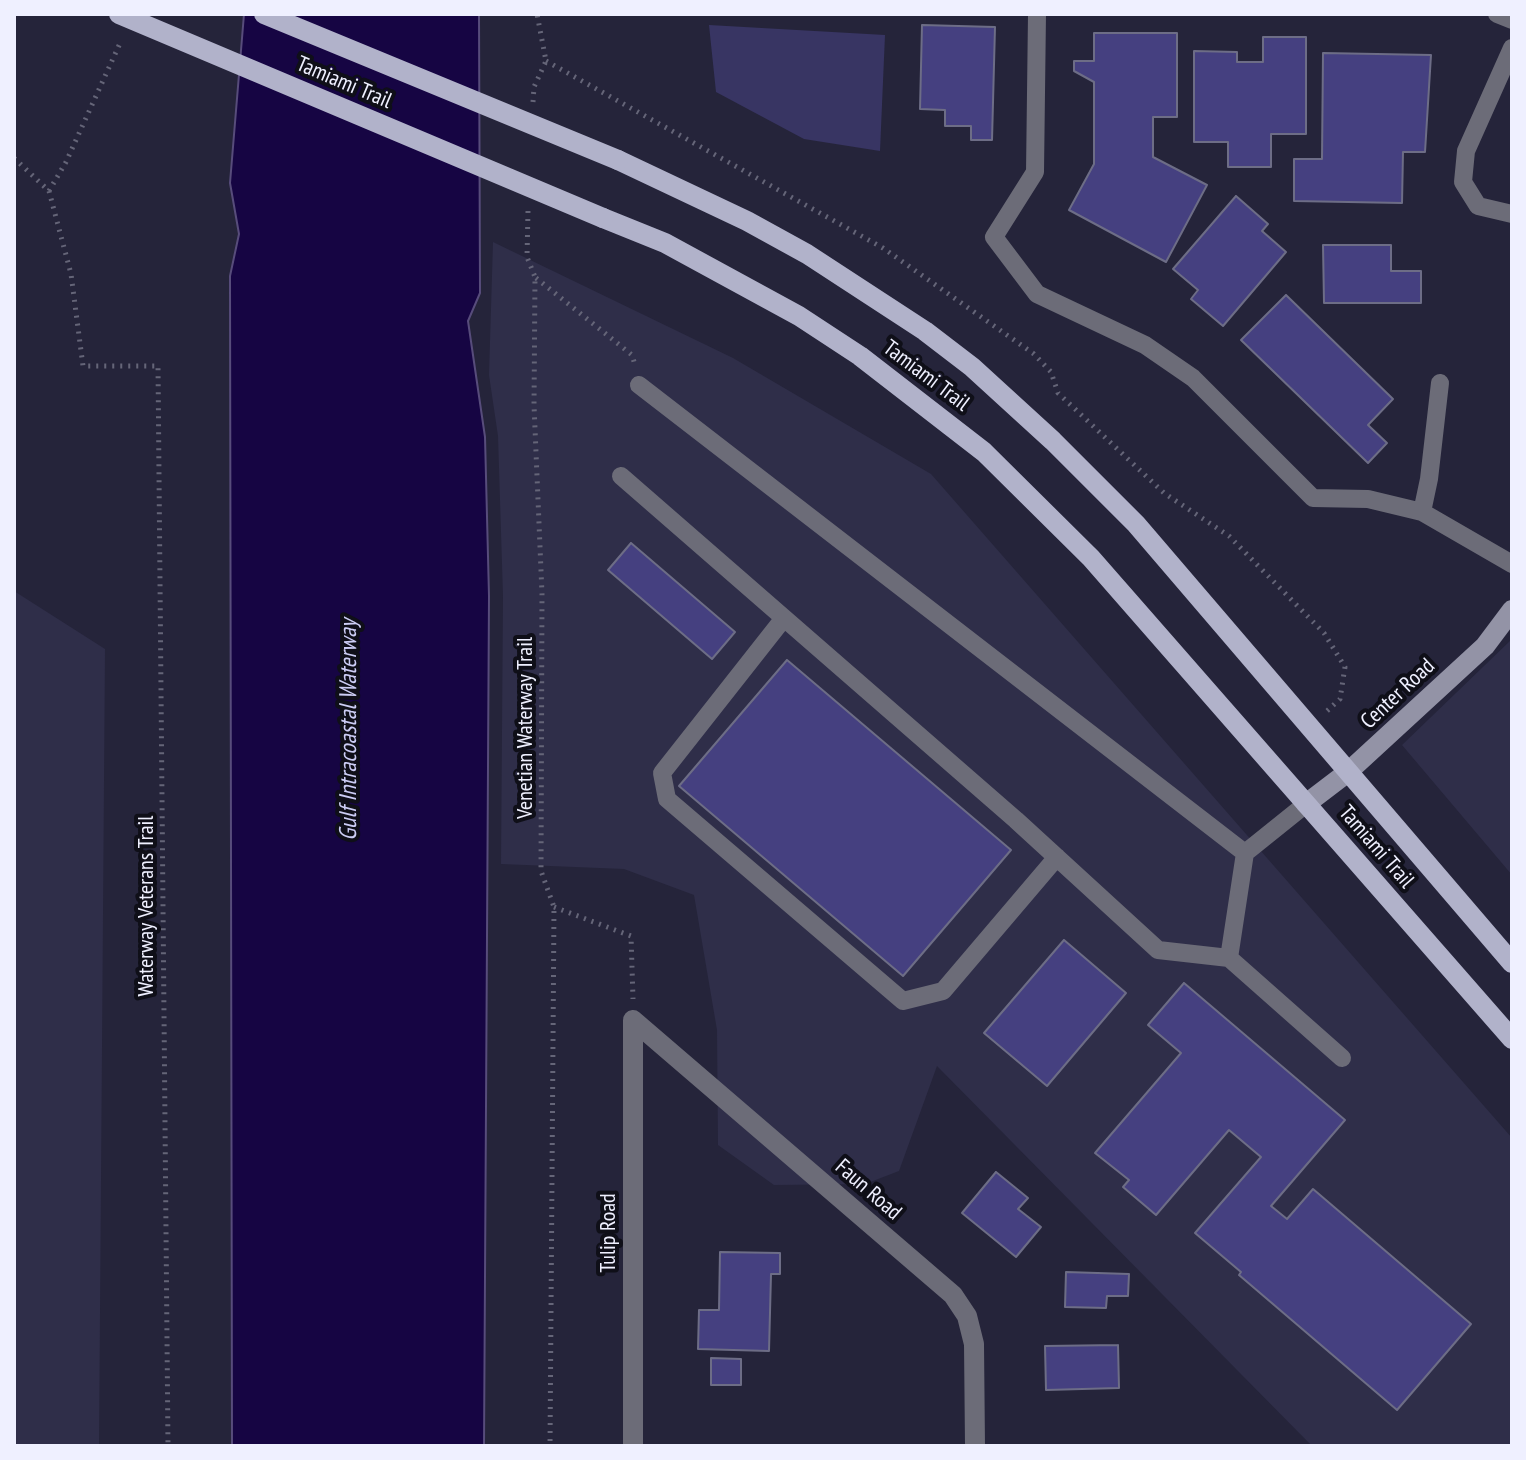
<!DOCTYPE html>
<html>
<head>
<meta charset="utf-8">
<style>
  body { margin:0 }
  #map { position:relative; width:1526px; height:1460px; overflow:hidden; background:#25243a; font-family:"PT Sans Narrow",sans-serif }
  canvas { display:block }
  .frame { position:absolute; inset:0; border:16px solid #eff0ff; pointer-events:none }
</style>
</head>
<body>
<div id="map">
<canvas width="1526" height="1460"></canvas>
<div class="frame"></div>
</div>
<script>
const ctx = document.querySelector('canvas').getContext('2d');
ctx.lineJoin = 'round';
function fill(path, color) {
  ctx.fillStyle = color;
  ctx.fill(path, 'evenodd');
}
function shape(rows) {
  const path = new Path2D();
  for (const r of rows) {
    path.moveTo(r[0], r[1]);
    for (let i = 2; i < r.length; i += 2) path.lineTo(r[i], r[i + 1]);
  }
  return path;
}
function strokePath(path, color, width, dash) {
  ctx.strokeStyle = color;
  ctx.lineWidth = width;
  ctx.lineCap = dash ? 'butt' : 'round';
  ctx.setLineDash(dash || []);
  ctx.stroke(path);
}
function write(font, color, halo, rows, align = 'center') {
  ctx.font = font + ' "PT Sans Narrow",sans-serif';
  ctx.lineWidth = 8;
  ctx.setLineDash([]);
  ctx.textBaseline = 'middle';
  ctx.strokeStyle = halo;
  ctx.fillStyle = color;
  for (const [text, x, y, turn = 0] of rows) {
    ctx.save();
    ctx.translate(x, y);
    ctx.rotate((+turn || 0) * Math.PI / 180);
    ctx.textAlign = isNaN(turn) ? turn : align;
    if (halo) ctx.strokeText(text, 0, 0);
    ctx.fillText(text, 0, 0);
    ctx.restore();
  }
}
fill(shape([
  [493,242,733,358,931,474,1512,1138,1512,1446,1312,1446,937,1066,899,1171,865,1184,774,1185,718,1145,717,1030,694,895,624,869,501,864,503,596,498,436,489,375],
  [14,591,105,649,99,1446,14,1446],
  [1512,639,1512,875,1402,745]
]), '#2f2e49');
fill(shape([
  [709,25,885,35,880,151,804,139,716,92]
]), '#383563');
const water = shape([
  [244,14,479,14,480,293,468,321,485,437,489,596,484,1446,232,1446,230,276,239,234,230,183,244,14]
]);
fill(water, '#160543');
strokePath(water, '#574c7b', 2);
const building = shape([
  [922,25,995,27,992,140,971,140,971,126,945,126,945,110,920,109,922,25],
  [1094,33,1177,33,1177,117,1153,117,1153,157,1207,185,1166,262,1069,210,1094,164,1094,82,1074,71,1074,61,1094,61,1094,33],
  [1263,37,1306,37,1306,134,1271,134,1271,167,1228,167,1228,142,1194,142,1194,51,1237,52,1237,62,1263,62,1263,37],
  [1323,53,1431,55,1425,152,1403,152,1402,203,1294,201,1294,159,1322,159,1323,53],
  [1236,196,1268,224,1262,231,1286,252,1223,326,1191,299,1198,290,1173,269,1236,196],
  [1323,245,1391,245,1391,271,1421,271,1421,303,1324,303,1323,245],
  [1286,295,1393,399,1368,425,1387,443,1368,463,1241,340,1286,295],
  [631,543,735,632,712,659,608,570,631,543],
  [787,660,1011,850,903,976,679,786,787,660],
  [1064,940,1126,993,1047,1086,984,1033,1064,940],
  [1184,983,1345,1120,1271,1206,1287,1219,1313,1189,1471,1324,1397,1410,1239,1275,1241,1272,1195,1233,1261,1157,1229,1130,1156,1215,1123,1187,1129,1180,1095,1153,1181,1053,1148,1025,1184,983],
  [996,1172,1028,1198,1018,1209,1041,1227,1016,1257,962,1213,996,1172],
  [720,1252,780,1253,780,1274,771,1274,769,1351,698,1349,699,1310,719,1310,720,1252],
  [1066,1272,1129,1274,1128,1296,1107,1296,1106,1308,1065,1307,1066,1272],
  [1118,1345,1119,1388,1046,1390,1045,1346,1118,1345],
  [711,1358,741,1359,741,1385,711,1385,711,1358]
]);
fill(building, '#454080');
strokePath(building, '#6d6d86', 2);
strokePath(shape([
  [546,61,883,248,1034,354,1051,372,1058,393,1164,493,1229,536,1324,633,1345,667,1340,699,1327,711],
  [533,102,534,87,546,61,537,14],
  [14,158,49,191,71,274,83,366,158,366,168,1446],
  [49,191,66,162,121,41],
  [528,211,527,257,535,277,534,405,542,594,541,871,554,907,550,1446],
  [536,278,632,355,635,365],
  [554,907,631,936,633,999]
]), '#656578', 5, [2, 6]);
strokePath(shape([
  [1037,14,1035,172,994,237,1037,294,1145,345,1193,378,1313,498,1368,499,1422,512,1512,564],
  [1497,14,1512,20],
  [1512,48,1466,151,1463,182,1478,206,1512,214],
  [639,385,1245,853,1306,804],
  [621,476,1016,820,1158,950,1229,958,1245,853],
  [1422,512,1429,479,1440,383],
  [784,618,662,773,667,799,903,1001,943,991,1057,857],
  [1229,958,1342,1058]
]), '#6c6c78', 18);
strokePath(shape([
  [633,1020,953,1295,967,1316,974,1344,975,1446],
  [633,1446,633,1020]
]), '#6c6c78', 20);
strokePath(shape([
  [1306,804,1348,772,1485,646,1512,610]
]), '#9393a6', 20);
strokePath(shape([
  [618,160,747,221,807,254,925,331,972,367,1053,441,1136,524,1512,963],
  [603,218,665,243,799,316,860,356,984,452,1091,558,1512,1039]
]), '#b1b2ca', 20);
strokePath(shape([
  [119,14,603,218],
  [264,14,618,160]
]), '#b1b2ca', 20);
write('22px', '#eff0ff', '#0f0f18', [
  ["Tamiami Trail",344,83,23],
  ["Tamiami Trail",926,376,37],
  ["Center Road",1398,694,-43],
  ["Venetian Waterway Trail",526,728,-90],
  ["Tamiami Trail",1376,847,49],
  ["Waterway Veterans Trail",147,906,-90],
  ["Faun Road",868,1190,41],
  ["Tulip Road",609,1233,-90]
]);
write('italic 24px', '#cccdf4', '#0f0f18', [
  ["Gulf Intracoastal Waterway",349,730,-90]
]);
</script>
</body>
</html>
